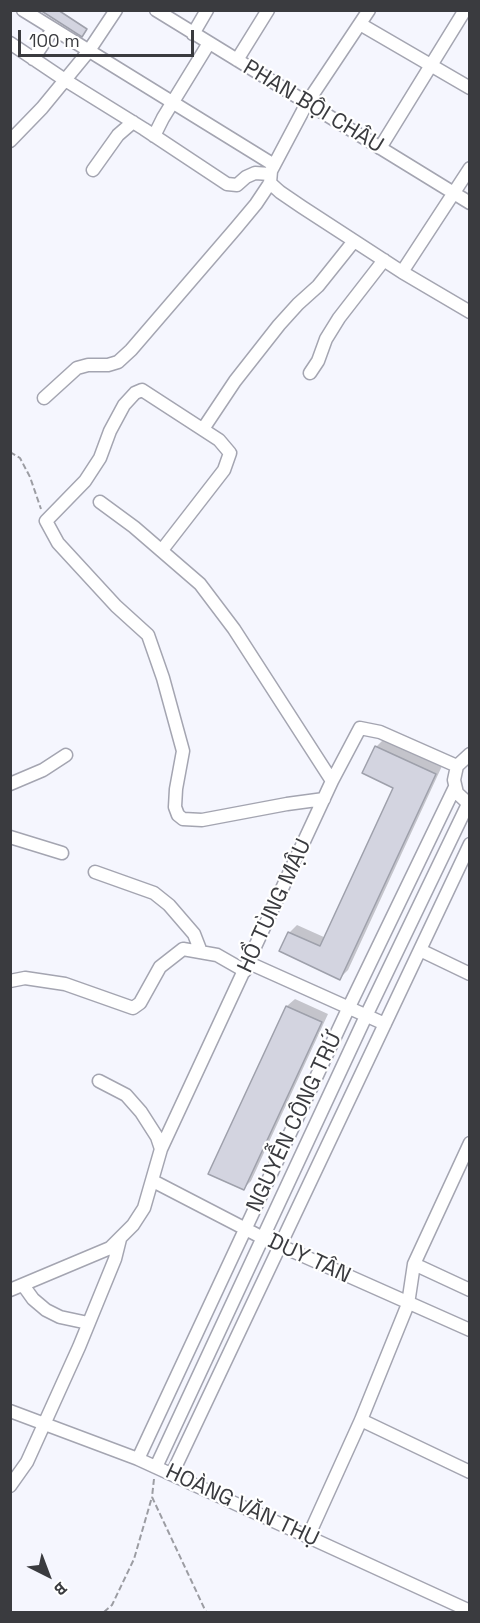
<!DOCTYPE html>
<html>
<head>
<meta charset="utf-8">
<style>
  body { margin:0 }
  #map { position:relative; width:480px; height:1623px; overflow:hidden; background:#f5f6fe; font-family:"Space Grotesk",sans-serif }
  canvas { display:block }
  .frame { position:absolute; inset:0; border:12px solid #3a3b3f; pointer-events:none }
  .north { position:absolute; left:18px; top:1545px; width:60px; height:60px; -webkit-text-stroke:4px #fff; paint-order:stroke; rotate:138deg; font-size:16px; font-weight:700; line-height:24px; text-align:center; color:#3a3b3f }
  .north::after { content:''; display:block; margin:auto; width:21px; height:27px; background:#3a3b3f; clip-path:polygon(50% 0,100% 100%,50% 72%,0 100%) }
  .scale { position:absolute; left:18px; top:30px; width:176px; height:27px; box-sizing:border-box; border:3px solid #3a3b3f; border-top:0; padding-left:8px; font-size:18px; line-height:21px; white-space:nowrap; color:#3a3b3f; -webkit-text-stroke:4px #fff; paint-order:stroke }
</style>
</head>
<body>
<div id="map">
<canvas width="480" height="1623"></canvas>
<div class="frame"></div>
<div class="north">B</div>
<div class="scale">100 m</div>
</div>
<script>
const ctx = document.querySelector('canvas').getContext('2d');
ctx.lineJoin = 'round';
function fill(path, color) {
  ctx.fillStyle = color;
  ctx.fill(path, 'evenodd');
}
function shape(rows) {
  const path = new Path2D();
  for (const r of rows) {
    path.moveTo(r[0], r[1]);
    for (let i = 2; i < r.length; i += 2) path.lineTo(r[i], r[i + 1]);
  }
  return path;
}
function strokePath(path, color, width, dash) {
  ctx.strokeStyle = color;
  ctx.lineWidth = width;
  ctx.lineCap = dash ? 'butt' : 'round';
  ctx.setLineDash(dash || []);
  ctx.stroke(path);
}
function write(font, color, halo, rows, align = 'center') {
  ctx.font = font + ' "Space Grotesk",sans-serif';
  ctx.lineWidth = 4.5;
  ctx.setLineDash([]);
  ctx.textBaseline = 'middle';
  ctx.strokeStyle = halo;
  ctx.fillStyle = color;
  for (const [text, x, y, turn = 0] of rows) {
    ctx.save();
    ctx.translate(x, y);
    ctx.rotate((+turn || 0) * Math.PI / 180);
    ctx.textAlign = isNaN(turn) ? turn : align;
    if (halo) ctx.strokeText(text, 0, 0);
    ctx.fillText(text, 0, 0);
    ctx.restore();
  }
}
fill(shape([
  [384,739,442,766,348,970,340,978,289,933,297,925,326,938,395,787,376,747],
  [295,999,328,1014,251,1181,243,1189,210,1173,287,1006]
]), '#0003');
const building = shape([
  [40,10,58,10,87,29,82,37,40,10],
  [375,746,436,774,340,980,279,951,288,932,320,946,393,788,362,773,375,746],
  [286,1006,322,1022,244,1190,208,1174,286,1006]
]);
fill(building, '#d3d4e0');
strokePath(building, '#9ea0ab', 1.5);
const minor = shape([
  [23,10,274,165],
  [156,10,470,203],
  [369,10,307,103,271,171,270,183,280,192,302,207,402,272,470,312],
  [360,24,470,88],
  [193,34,207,10],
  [10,43,65,80,144,129,227,184,237,185,246,177,255,173,270,174],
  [33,59,53,29],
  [237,60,268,10],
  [154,136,163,118,209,43],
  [10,141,42,108,88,52,116,10],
  [380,148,465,10],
  [93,170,118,135,133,122],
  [402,272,470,168],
  [310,373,318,361,326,339,339,318,384,260],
  [44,398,77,368,88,365,108,365,118,362,131,350,236,228,256,204,270,183],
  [203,429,235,381,279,325,298,304,318,286,354,241],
  [100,502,134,527,200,584,234,629,332,781],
  [162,550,224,470,230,453,219,440,142,390,135,393,124,405,110,431,100,458,85,481,46,521,58,543,116,606,148,635,163,678,183,751,176,789,175,807,178,815,183,819,202,820,287,804,324,799],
  [470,754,457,766,454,780,457,793,470,805],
  [10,784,43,770,66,755],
  [10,837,62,853],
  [95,872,154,893,169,905,194,934,201,952],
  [420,950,470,974],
  [249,963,385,1024],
  [10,981,25,978,65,984,133,1008,140,1003,160,967,183,949,217,955,245,971],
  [99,1081,126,1095,141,1112,157,1137,161,1149],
  [153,1181,263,1238,470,1330],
  [414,1264,470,1290],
  [23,1285,33,1299,46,1310,60,1317,88,1323],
  [10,1290,110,1248,133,1225,144,1208,161,1149,332,781,360,728,380,732,457,766],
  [10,1411,138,1459,470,1611],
  [361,1420,470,1472],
  [138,1459,348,1009,455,787],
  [156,1467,366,1016,468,804],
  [172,1474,470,844],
  [10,1486,27,1462,79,1347,115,1259,120,1239],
  [308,1537,361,1420,408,1304,414,1264,470,1143]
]);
strokePath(minor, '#a4a5b1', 15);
strokePath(shape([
  [10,452,20,458,30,477,41,509],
  [154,1479,152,1497,206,1612],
  [104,1612,112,1605,134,1559,152,1497]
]), '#9c9da3', 2, [6, 3]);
strokePath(minor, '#fff', 12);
write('22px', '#3a3b3f', '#fff', [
  ["PHAN BỘI CHÂU",313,107,31],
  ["HỒ TÙNG MẬU",275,906,-65],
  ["NGUYỄN CÔNG TRỨ",295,1122,-65],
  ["DUY TÂN",309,1259,25],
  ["HOÀNG VĂN THỤ",242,1506,25]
]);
</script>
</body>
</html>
